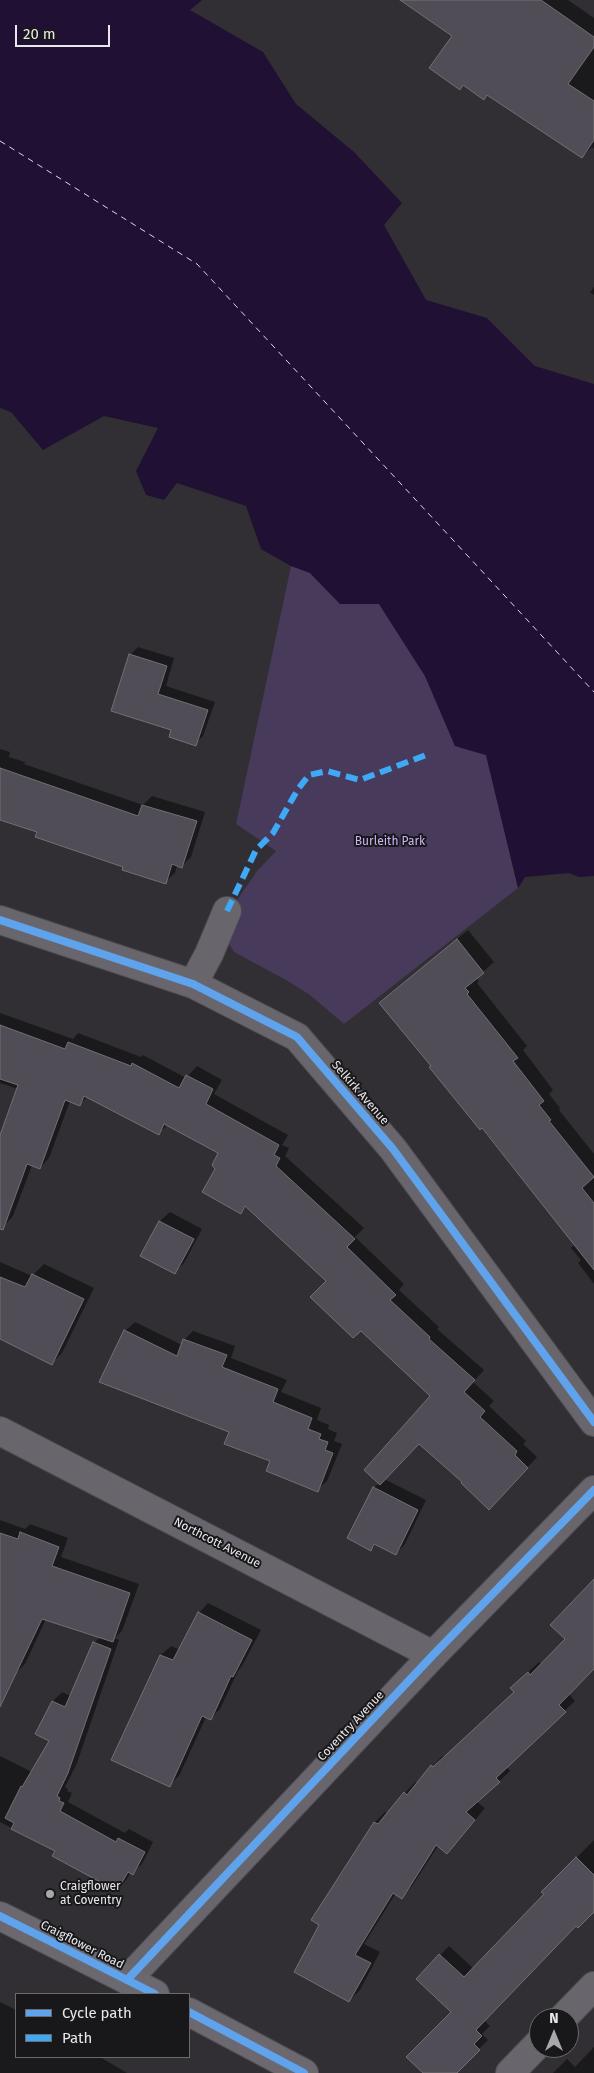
<!DOCTYPE html>
<html>
<head>
<meta charset="utf-8">
<style>
  body { margin:0 }
  #map { position:relative; width:594px; height:2073px; overflow:hidden; background:#312f33; font-family:"Fira Sans",sans-serif }
  canvas { display:block }
  .legend { position:absolute; left:15px; top:1993px; width:175px; height:65px; box-sizing:border-box; background:#181719; border:1px solid #6b6a6d; margin:0; padding:6px 9px; list-style:none; font-size:15px; color:#e8e7eb }
  .legend li { display:flex; align-items:center; gap:10px; height:25px }
  .legend b { width:25px; border:1px solid #6b6a6d }
  .north { position:absolute; left:529px; top:2008px; width:50px; height:50px; box-sizing:border-box; background:#181719; border:1px solid #6b6a6d; border-radius:50%; rotate:0deg; font-size:14px; font-weight:700; line-height:20px; text-align:center; color:#e8e7eb }
  .north::after { content:''; display:block; margin:auto; width:18px; height:22px; background:#a8a7ab; clip-path:polygon(50% 0,100% 100%,50% 72%,0 100%) }
  .scale { position:absolute; left:15px; top:25px; width:95px; height:22px; box-sizing:border-box; border:2px solid #e8e7eb; border-top:0; padding-left:6px; font-size:15px; line-height:18px; white-space:nowrap; color:#e8e7eb; -webkit-text-stroke:4px #181719; paint-order:stroke }
</style>
</head>
<body>
<div id="map">
<canvas width="594" height="2073"></canvas>
<ul class="legend">
<li><b style="height:6px;background:#60a3ed"></b>Cycle path</li>
<li><b style="height:6px;background:#3fa9f5"></b>Path</li>
</ul>
<div class="north">N</div>
<div class="scale">20 m</div>
</div>
<script>
const ctx = document.querySelector('canvas').getContext('2d');
ctx.lineJoin = 'round';
function fill(path, color) {
  ctx.fillStyle = color;
  ctx.fill(path, 'evenodd');
}
function shape(rows) {
  const path = new Path2D();
  for (const r of rows) {
    path.moveTo(r[0], r[1]);
    for (let i = 2; i < r.length; i += 2) path.lineTo(r[i], r[i + 1]);
  }
  return path;
}
function strokePath(path, color, width, dash) {
  ctx.strokeStyle = color;
  ctx.lineWidth = width;
  ctx.lineCap = dash ? 'butt' : 'round';
  ctx.setLineDash(dash || []);
  ctx.stroke(path);
}
function write(font, color, halo, rows, align = 'center') {
  ctx.font = font + ' "Fira Sans",sans-serif';
  ctx.lineWidth = 4;
  ctx.setLineDash([]);
  ctx.textBaseline = 'middle';
  ctx.strokeStyle = halo;
  ctx.fillStyle = color;
  for (const [text, x, y, turn = 0] of rows) {
    ctx.save();
    ctx.translate(x, y);
    ctx.rotate((+turn || 0) * Math.PI / 180);
    ctx.textAlign = isNaN(turn) ? turn : align;
    if (halo) ctx.strokeText(text, 0, 0);
    ctx.fillText(text, 0, 0);
    ctx.restore();
  }
}
fill(shape([
  [291,566,310,573,340,604,379,604,425,676,455,746,486,755,518,888,344,1024,310,995,286,980,234,952,225,938,235,903,257,871,276,851,236,824]
]), '#473a5b');
fill(shape([
  [0,0,202,0,190,10,263,52,296,104,354,152,402,203,384,225,426,300,487,318,535,366,594,384,594,876,579,877,569,873,525,877,518,888,486,755,455,746,425,676,379,604,340,604,310,573,291,566,261,549,246,506,177,483,164,500,146,495,136,471,158,428,104,416,43,450,11,412,0,408]
]), '#201033');
fill(shape([
  [402,0,568,0,594,18,594,149,592,147,582,157,453,36],
  [594,287,594,295,590,292],
  [138,647,174,658,166,686,215,702,203,736,195,744,172,729,130,655],
  [0,749,10,752,9,757,25,762,24,764,143,805,152,796,205,812,191,857,182,866,177,865,175,873,165,882,39,831,0,818],
  [468,930,494,962,476,978,479,981,477,983,527,1046,523,1050,553,1090,549,1094,560,1108,559,1110,594,1154,594,1284,578,1263,581,1260,571,1248,575,1244,380,1003],
  [0,1013,73,1039,78,1033,141,1057,143,1055,186,1078,197,1066,222,1080,214,1094,288,1135,282,1145,289,1148,285,1156,364,1228,355,1237,404,1284,399,1290,439,1327,437,1329,484,1370,473,1382,494,1401,489,1406,526,1441,523,1444,537,1457,499,1498,464,1482,419,1442,384,1479,426,1500,405,1544,396,1554,376,1544,371,1549,349,1538,374,1488,379,1483,431,1396,328,1281,247,1206,241,1212,216,1169,220,1153,168,1124,158,1134,87,1097,80,1104,70,1101,49,1158,40,1168,32,1165,13,1216,4,1226,0,1225,0,1138,18,1089,0,1083],
  [170,1212,202,1229,184,1263,174,1273,142,1255,160,1221],
  [0,1262,32,1276,44,1264,94,1288,62,1353,52,1363,0,1324],
  [135,1322,182,1345,184,1340,193,1331,235,1346,231,1358,287,1380,281,1392,321,1408,317,1420,329,1425,328,1429,337,1433,334,1441,342,1444,327,1481,317,1490,230,1431,125,1331],
  [0,1520,25,1529,30,1524,68,1538,61,1557,139,1584,122,1631,115,1638,119,1640,77,1763,65,1787,68,1789,67,1791,72,1793,68,1802,125,1833,129,1829,153,1842,142,1864,132,1873,131,1872,126,1880,117,1890,56,1851,0,1822,0,1756,32,1772,50,1740,37,1734,53,1701,62,1692,71,1696,94,1643,100,1637,46,1619,25,1664,15,1674,0,1667],
  [594,1581,594,1668,569,1694,575,1701,506,1766,510,1771,477,1802,485,1808,457,1842,447,1852,438,1846,412,1886,402,1897,396,1893,364,1944,380,1952,360,1990,349,2001,296,1972,375,1822,385,1812,388,1813,405,1793,415,1782,418,1784,442,1756,445,1757,515,1692,522,1678,539,1662,542,1665,566,1639],
  [208,1603,261,1630,242,1666,238,1671,220,1709,210,1719,206,1717,179,1776,169,1785,113,1759,161,1655,171,1646,180,1650,199,1613],
  [594,1840,594,1910,576,1924,484,2020,490,2026,482,2034,488,2040,455,2073,425,2073,453,2012,417,1979,449,1946,474,1969,546,1894,543,1892],
  [0,2002,16,2010,16,2057,100,2057,127,2073,0,2073],
  [594,2047,594,2073,553,2073,567,2059,575,2067]
]), '#0007');
strokePath(shape([
  [0,141,197,264,594,692]
]), '#e1d1fd', 1, [6, 5]);
const building = shape([
  [400,0,541,0,594,37,594,47,568,84,594,101,594,140,582,158,487,95,484,100,463,85,460,90,429,68,452,36,400,0],
  [129,654,167,666,158,694,208,710,196,746,169,737,171,730,111,711,129,654],
  [0,768,138,816,142,805,197,821,182,868,172,864,166,884,122,870,123,867,35,837,37,832,0,820,0,768],
  [457,939,484,973,465,988,469,992,467,994,518,1058,513,1061,544,1101,539,1105,551,1120,549,1121,594,1177,582,1188,594,1203,594,1270,482,1128,480,1130,429,1067,431,1066,379,1003,457,939],
  [0,1025,65,1049,68,1042,131,1066,132,1063,179,1088,186,1075,213,1089,206,1104,279,1145,274,1155,280,1158,276,1166,355,1239,347,1247,396,1295,390,1300,430,1337,429,1339,475,1380,464,1392,485,1411,480,1417,517,1451,515,1455,528,1468,489,1510,461,1483,462,1482,419,1444,380,1485,364,1470,430,1396,361,1331,353,1338,310,1297,326,1281,245,1206,241,1214,202,1192,215,1169,212,1165,218,1153,164,1124,159,1135,84,1096,80,1106,65,1100,40,1169,27,1164,3,1230,0,1229,0,1135,18,1085,0,1079,0,1025],
  [159,1221,194,1239,175,1274,140,1256,159,1221],
  [32,1274,84,1299,52,1365,0,1339,0,1277,25,1287,32,1274],
  [124,1330,177,1356,183,1339,227,1355,222,1367,278,1389,273,1402,312,1418,308,1429,321,1434,319,1439,328,1442,325,1450,333,1453,318,1492,266,1471,270,1461,224,1444,229,1432,99,1382,124,1330],
  [373,1487,418,1510,396,1555,374,1544,371,1551,347,1538,373,1487],
  [20,1532,59,1547,52,1566,130,1593,113,1642,42,1619,0,1707,0,1533,18,1539,20,1532],
  [594,1579,594,1669,559,1705,566,1712,496,1778,500,1782,466,1812,475,1820,447,1854,436,1845,402,1899,393,1893,355,1955,371,1963,349,2002,294,1972,319,1925,311,1920,374,1822,378,1824,404,1792,407,1795,431,1765,433,1767,514,1692,510,1688,528,1672,530,1675,565,1639,550,1625,594,1579],
  [198,1612,252,1640,233,1677,231,1676,211,1720,202,1716,170,1787,111,1760,160,1655,173,1660,198,1612],
  [93,1642,111,1649,68,1773,57,1796,60,1798,59,1801,64,1803,60,1811,116,1842,118,1838,145,1852,133,1875,128,1872,117,1891,52,1856,55,1851,11,1829,14,1823,5,1818,21,1786,22,1787,49,1741,35,1734,52,1701,65,1707,93,1642],
  [576,1857,594,1875,594,1912,578,1928,576,1926,476,2030,482,2036,474,2044,480,2050,457,2073,423,2073,406,2057,451,2012,416,1979,439,1954,464,1977,544,1894,541,1892,576,1857]
]);
fill(building, '#514d57');
strokePath(building, '#727074', 1);
const minor = shape([
  [0,920,193,984,297,1037,393,1149,594,1422],
  [193,984,209,954,227,911],
  [0,1431,433,1655],
  [127,1980,433,1655,594,1490],
  [563,2018,594,1986],
  [510,2073,539,2043]
]);
const secondary = shape([
  [0,1916,155,1994],
  [189,2012,304,2073]
]);
strokePath(minor, '#4e4d50', 30);
strokePath(secondary, '#4e4d50', 30);
strokePath(minor, '#68666c', 28);
strokePath(secondary, '#6b686f', 28);
strokePath(shape([
  [227,911,256,850,273,833,298,789,309,775,327,771,360,780,426,755]
]), '#3fa9f5', 6, [12, 6]);
strokePath(shape([
  [0,920,193,984,297,1037,393,1149,594,1422],
  [0,1916,155,1994],
  [127,1980,433,1655,594,1490],
  [189,2012,304,2073]
]), '#60a3ed', 8);
for (const [x, y, r, color] of [
  [50,1894,5,"#a8a7ab"]
]) {
  const dot = new Path2D();
  dot.arc(x, y, r, 0, 2 * Math.PI);
  ctx.fillStyle = color;
  ctx.fill(dot);
  strokePath(dot, '#181719', 2);
}
write('12px', '#cdb2f9', '#181719', [
  ["Burleith Park",390,842]
]);
write('12px', '#e8e7eb', '#181719', [
  ["Selkirk Avenue",360,1093,49],
  ["Northcott Avenue",217,1543,27],
  ["Coventry Avenue",351,1726,-47],
  ["Craigflower Road",82,1945,27]
]);
write('12px', '#e8e7eb', '#181719', [
  ["Craigflower",60,1887],
  ["at Coventry",60,1901]
], 'left');
</script>
</body>
</html>
